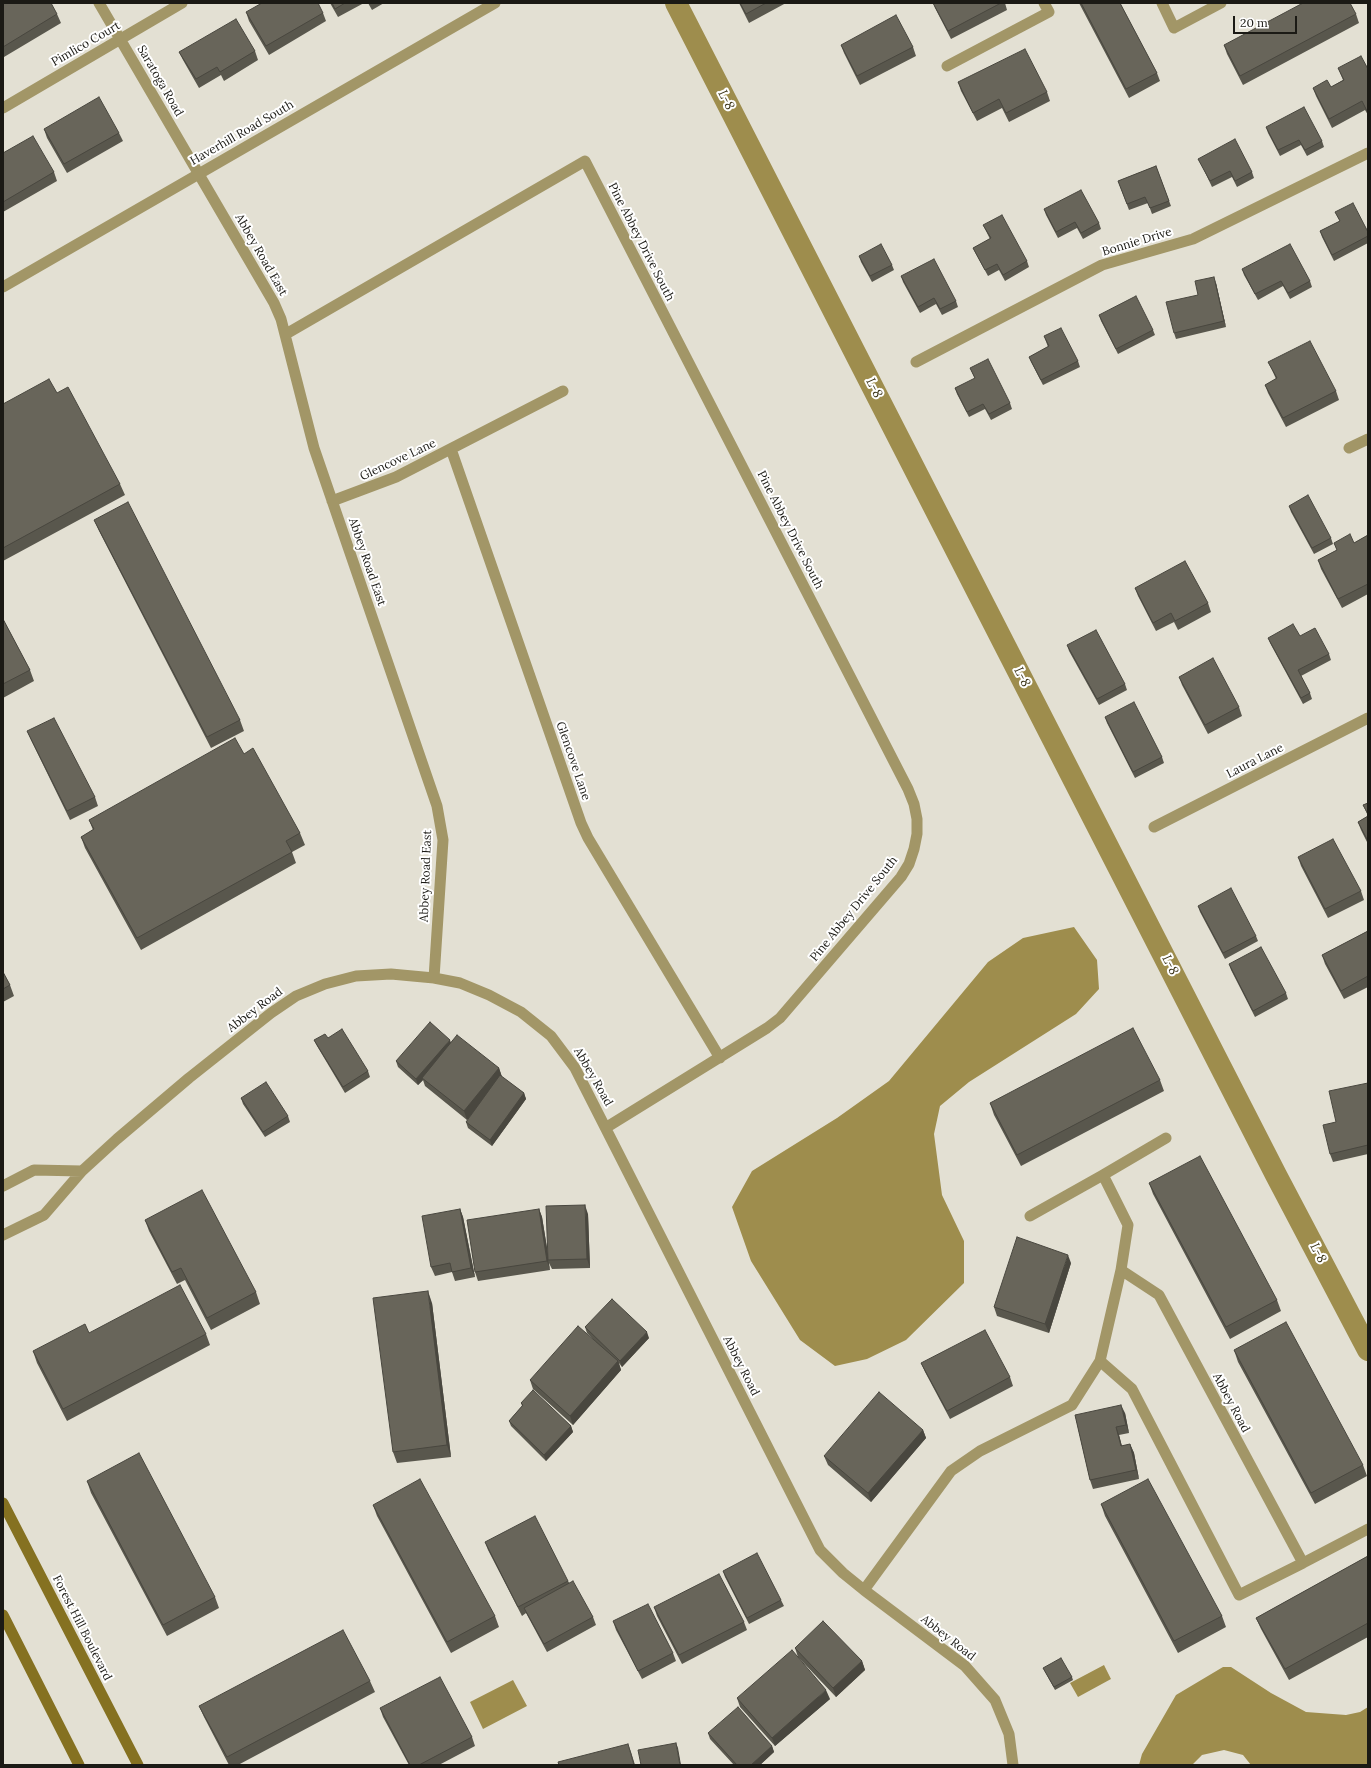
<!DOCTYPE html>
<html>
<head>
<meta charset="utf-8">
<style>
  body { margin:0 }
  #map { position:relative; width:1371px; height:1768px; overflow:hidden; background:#e3e0d3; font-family:Lora,serif }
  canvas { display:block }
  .frame { position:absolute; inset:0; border:4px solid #1b1a15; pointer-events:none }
  .scale { position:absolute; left:1233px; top:16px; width:64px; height:18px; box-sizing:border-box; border:2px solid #1b1a15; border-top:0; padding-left:5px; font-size:12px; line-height:14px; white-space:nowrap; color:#1b1a15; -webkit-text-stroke:3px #fff; paint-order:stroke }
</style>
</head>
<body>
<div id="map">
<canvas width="1371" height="1768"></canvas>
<div class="frame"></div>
<div class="scale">20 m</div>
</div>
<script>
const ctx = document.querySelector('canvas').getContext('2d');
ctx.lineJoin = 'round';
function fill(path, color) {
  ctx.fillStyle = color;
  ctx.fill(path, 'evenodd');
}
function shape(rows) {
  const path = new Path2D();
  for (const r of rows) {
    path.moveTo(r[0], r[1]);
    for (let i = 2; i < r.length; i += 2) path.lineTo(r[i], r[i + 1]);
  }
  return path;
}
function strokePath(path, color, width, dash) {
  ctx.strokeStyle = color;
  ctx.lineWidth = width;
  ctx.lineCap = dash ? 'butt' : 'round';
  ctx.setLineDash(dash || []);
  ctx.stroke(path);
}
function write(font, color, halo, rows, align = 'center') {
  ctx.font = font + ' Lora,serif';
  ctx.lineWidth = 4;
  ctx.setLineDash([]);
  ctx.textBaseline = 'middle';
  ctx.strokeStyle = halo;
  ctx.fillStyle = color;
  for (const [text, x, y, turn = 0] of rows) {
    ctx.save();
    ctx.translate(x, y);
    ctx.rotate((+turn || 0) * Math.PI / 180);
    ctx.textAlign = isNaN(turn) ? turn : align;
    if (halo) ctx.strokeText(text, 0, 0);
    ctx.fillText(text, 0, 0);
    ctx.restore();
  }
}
fill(shape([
  [1074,927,1097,960,1099,989,1076,1014,969,1082,940,1106,934,1134,942,1195,964,1241,964,1283,906,1340,867,1359,835,1366,800,1340,751,1261,732,1207,752,1171,837,1118,889,1081,988,962,1023,938],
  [1104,1665,1111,1679,1078,1697,1070,1683],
  [1223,1667,1231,1667,1271,1693,1306,1712,1346,1715,1360,1712,1368,1707,1368,1765,1251,1765,1243,1755,1224,1750,1202,1755,1192,1765,1139,1765,1142,1754,1176,1695],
  [513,1680,527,1706,483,1729,470,1702]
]), '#9e8d4d');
strokePath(shape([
  [676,3,1276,1175,1368,1350]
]), '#9e8d4d', 22);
strokePath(shape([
  [99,3,274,303,281,319,314,448,437,806,443,840,434,978],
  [1162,3,1174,28,1221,3],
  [947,66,1049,12,1044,3],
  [3,108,182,3],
  [286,334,585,161,908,789,914,804,917,819,917,834,914,849,909,864,901,877,780,1018,767,1028,607,1127],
  [916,362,1102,265,1193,239,1368,153],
  [1349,448,1368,439],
  [451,449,581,823,588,838,720,1058],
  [332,501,396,477,563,391],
  [1154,827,1368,718],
  [3,1186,34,1170,82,1171],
  [1030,1216,1103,1175],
  [3,1235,44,1215,82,1171,117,1139,189,1078,271,1013,296,996,325,984,356,976,391,974,434,978,460,983,489,995,521,1012,551,1036,575,1068,820,1550,843,1573,864,1590,965,1666,995,1700,1009,1734,1013,1765],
  [1121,1270,1128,1225,1103,1175,1166,1138],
  [1303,1563,1368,1529],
  [864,1590,951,1471,980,1451,1072,1405,1100,1361,1121,1270,1159,1295,1303,1563,1239,1595,1132,1389,1100,1361]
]), '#a29667', 11);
strokePath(shape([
  [3,287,495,3]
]), '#a29667', 11);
strokePath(shape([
  [3,1503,138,1765],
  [3,1615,79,1765]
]), '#857121', 11);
fill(shape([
  [3,3,57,14,61,23,4,57,3,55],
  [330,3,364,3,338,17],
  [368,3,384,3,372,10],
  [739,3,786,3,749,23],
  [933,3,1005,3,1007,10,951,39,935,8],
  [1079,3,1120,3,1157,73,1160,81,1129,98],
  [246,12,323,13,326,21,269,55,249,21],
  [1356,14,1359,23,1243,85,1227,54,1224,45],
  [841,45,913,47,916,56,860,85,844,53],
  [255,51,258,60,224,81,221,75,199,88,183,60,179,52],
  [1338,68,1368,69,1368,115,1365,110,1332,128,1316,96,1313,88,1331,87,1343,80],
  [958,82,1047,92,1050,101,1009,122,1002,108,977,121,961,91],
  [1266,127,1322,141,1324,147,1307,156,1301,145,1280,156,1268,133],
  [44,129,119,133,123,141,67,173,47,138],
  [3,153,54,172,57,181,3,212],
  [1198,159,1252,172,1254,178,1237,187,1232,177,1212,187,1201,164],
  [1156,166,1171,206,1152,214,1148,203,1129,210,1118,181],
  [1044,209,1099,223,1101,229,1083,239,1077,228,1058,238,1046,215],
  [1335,212,1368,232,1368,243,1334,261,1322,237,1320,231,1340,221],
  [983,225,1027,261,1029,267,1005,281,999,270,988,276,976,254,973,248,990,239],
  [859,256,892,265,894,270,872,282,861,262],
  [1242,269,1310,281,1312,287,1290,299,1283,286,1258,300,1244,275],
  [901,276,956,301,958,307,942,315,936,304,920,313,903,282],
  [1216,283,1226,327,1176,339,1174,333,1198,295],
  [1099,315,1153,330,1155,335,1118,354,1101,321],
  [1044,336,1078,361,1080,367,1043,385,1031,362,1029,357,1048,347],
  [1268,362,1336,391,1339,400,1286,427,1268,393,1265,385,1276,379,1272,370],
  [970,368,1010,403,1012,409,991,420,985,409,969,417,957,394,955,388,975,379],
  [57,393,120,484,125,495,3,561,3,404],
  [1289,506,1331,538,1333,544,1314,554,1291,512],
  [94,520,240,720,244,731,211,748,99,531],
  [1368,535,1368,594,1342,608,1321,569,1318,560,1337,550,1334,543,1354,543],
  [1135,588,1208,603,1211,612,1178,630,1174,622,1156,631,1138,596],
  [3,619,30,670,34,681,3,698],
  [1300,636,1329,654,1331,660,1301,676,1310,693,1312,699,1303,704,1270,643,1268,638],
  [1067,645,1125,684,1127,690,1099,705,1069,651],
  [1179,677,1239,707,1242,716,1208,734,1182,685],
  [1105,717,1162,757,1164,763,1135,778,1107,723],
  [27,731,95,797,98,806,70,820,31,740],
  [244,754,300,833,305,845,292,852,296,863,141,950,85,848,81,837,93,830,89,820],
  [1368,803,1368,844,1361,830,1358,822,1368,816,1363,805],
  [1298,857,1361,891,1364,900,1328,918,1301,866],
  [1198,906,1256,936,1258,941,1225,959,1200,912],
  [1368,931,1368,987,1344,999,1325,964,1322,955],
  [1229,964,1286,993,1288,999,1255,1017,1231,970],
  [3,972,10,985,14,996,3,1002],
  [328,1038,368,1071,370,1077,345,1093,317,1046,314,1040],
  [451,1042,499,1068,502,1077,524,1093,526,1099,492,1146,468,1128,466,1122,474,1112,467,1120,425,1086,423,1080,418,1085,398,1067,396,1061],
  [1160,1080,1164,1091,1021,1166,994,1115,990,1103],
  [1368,1083,1368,1154,1333,1162,1330,1154,1336,1122],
  [241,1098,288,1116,290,1122,265,1137,243,1104],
  [1149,1183,1277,1300,1281,1311,1230,1339,1153,1194],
  [460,1209,463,1217,475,1277,455,1281,452,1272,435,1276,431,1267],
  [539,1209,542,1217,548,1255,588,1214,590,1268,552,1269,549,1263,550,1270,478,1281,475,1272],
  [145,1220,256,1292,260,1304,211,1330,185,1280,177,1284,149,1231],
  [1071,1263,1049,1333,997,1316,994,1307],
  [432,1303,451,1457,397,1463,393,1452],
  [585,1327,649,1338,622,1367,619,1363,621,1370,573,1425,533,1389,530,1380,596,1342,587,1333],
  [206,1334,210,1345,67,1421,37,1363,33,1351],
  [1234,1350,1363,1465,1367,1476,1315,1504,1238,1362],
  [921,1363,1010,1377,1013,1386,950,1419,925,1372],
  [521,1403,571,1426,573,1432,546,1461,511,1426,509,1421,522,1406],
  [1125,1413,1129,1433,1119,1435,1122,1446,1130,1444,1134,1453,1139,1479,1093,1489,1090,1480,1075,1415],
  [923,1430,926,1438,871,1502,828,1465,824,1456],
  [87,1481,215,1597,219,1608,167,1636,91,1493],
  [1101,1504,1222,1616,1226,1627,1178,1653,1105,1516],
  [373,1505,495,1616,499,1627,451,1653,377,1516],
  [485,1542,568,1581,593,1617,596,1625,547,1652,526,1613,522,1616,488,1550],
  [1368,1556,1368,1637,1289,1680,1261,1629,1256,1618],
  [723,1571,781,1600,784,1606,749,1624,725,1577],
  [654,1607,744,1622,747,1630,682,1664,657,1616],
  [613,1621,673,1653,676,1661,642,1679,616,1630],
  [795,1648,862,1661,865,1670,836,1697,798,1657],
  [1043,1668,1072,1677,1073,1680,1055,1690],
  [370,1681,375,1692,238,1765,229,1765,204,1717,199,1706],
  [737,1698,830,1699,775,1746,740,1707],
  [380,1708,472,1737,475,1746,439,1765,409,1765,383,1717],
  [708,1733,772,1746,774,1752,760,1765,734,1765,710,1739]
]), '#59574d');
fill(shape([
  [1214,277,1216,283,1226,327,1224,321],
  [450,1040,452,1046,422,1078,423,1080,418,1085,416,1079],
  [499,1068,502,1077,467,1120,464,1111],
  [524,1093,526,1099,492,1146,490,1140],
  [585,1205,588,1214,590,1268,587,1259],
  [460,1209,463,1217,475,1277,471,1268],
  [539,1209,542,1217,549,1260,548,1260,550,1270,547,1261],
  [1068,1255,1071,1263,1049,1333,1045,1324],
  [428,1291,432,1303,451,1457,447,1445],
  [647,1332,649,1338,622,1367,620,1361],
  [618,1361,621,1370,573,1425,570,1416],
  [1121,1405,1125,1413,1129,1433,1126,1425],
  [571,1426,573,1432,546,1461,544,1455],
  [1116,1427,1119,1435,1124,1455,1121,1446],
  [923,1430,926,1438,871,1502,868,1493],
  [1130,1444,1134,1453,1139,1479,1136,1470],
  [862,1661,865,1670,836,1697,833,1688],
  [826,1690,830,1699,775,1746,772,1738],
  [676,1743,678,1748,681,1765,680,1765],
  [628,1744,631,1752,635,1765,634,1765],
  [772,1746,774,1752,760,1765,751,1765]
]), '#49473f');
const building = shape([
  [3,3,51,3,57,14,3,47,3,3],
  [262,3,318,3,323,13,266,46,246,12,262,3],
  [332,3,345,3,335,9,332,3],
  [740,3,766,3,746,14,740,3],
  [933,3,1001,3,948,31,933,3],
  [1081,3,1120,3,1157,73,1126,89,1081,3],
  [1303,3,1350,3,1356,14,1240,76,1224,45,1303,3],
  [896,15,913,47,857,76,841,45,896,15],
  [236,19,255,51,220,72,217,67,196,79,179,52,236,19],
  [1025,49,1047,92,1006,113,999,99,973,113,958,82,1025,49],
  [1361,56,1368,69,1368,110,1367,111,1362,101,1329,119,1313,88,1327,80,1331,87,1344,80,1338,68,1361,56],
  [99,97,119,133,64,164,44,129,99,97],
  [1304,107,1322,141,1305,150,1299,140,1278,150,1266,127,1304,107],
  [33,136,54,172,3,202,3,153,33,136],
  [1235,139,1252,172,1235,181,1230,171,1210,181,1198,159,1235,139],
  [1156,166,1169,201,1150,208,1145,197,1127,204,1118,181,1156,166],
  [1081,190,1099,223,1081,233,1075,222,1056,232,1044,209,1081,190],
  [1353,203,1368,232,1368,236,1332,255,1320,231,1340,221,1335,212,1353,203],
  [1002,215,1027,261,1003,275,997,264,985,270,973,248,991,238,983,225,1002,215],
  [881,244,892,265,870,276,859,256,881,244],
  [1290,244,1310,281,1288,293,1281,281,1255,294,1242,269,1290,244],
  [934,259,956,301,940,309,934,298,918,307,901,276,934,259],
  [1214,277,1224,321,1174,333,1166,302,1198,295,1195,281,1214,277],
  [1136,296,1153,330,1116,349,1099,315,1136,296],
  [1061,328,1078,361,1041,380,1029,357,1049,346,1044,336,1061,328],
  [1310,341,1336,391,1283,418,1265,385,1277,378,1268,362,1310,341],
  [988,359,1010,403,989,414,983,404,967,412,955,388,975,378,970,368,988,359],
  [49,379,57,393,68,387,120,484,3,548,3,404,49,379],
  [1308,495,1331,538,1312,548,1289,506,1308,495],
  [128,502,240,720,207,737,94,520,128,502],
  [1350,534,1354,543,1368,535,1368,584,1338,599,1318,560,1337,550,1334,543,1350,534],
  [1185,561,1208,603,1175,621,1171,613,1153,623,1135,588,1185,561],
  [3,619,30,670,3,684,3,619],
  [1293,624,1300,636,1315,628,1329,654,1298,670,1310,693,1301,698,1268,638,1293,624],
  [1096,630,1125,684,1097,699,1067,645,1096,630],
  [1213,658,1239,707,1205,725,1179,677,1213,658],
  [1134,702,1162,757,1133,772,1105,717,1134,702],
  [54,718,95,797,67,811,27,731,54,718],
  [235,738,244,754,253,748,300,833,286,841,292,852,137,938,81,837,94,829,89,820,235,738],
  [1368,803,1368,814,1363,805,1368,803],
  [1368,816,1368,841,1358,822,1368,816],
  [1333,839,1361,891,1325,909,1298,857,1333,839],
  [1231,888,1256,936,1223,953,1198,906,1231,888],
  [1368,931,1368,976,1341,991,1322,955,1368,931],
  [1261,947,1286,993,1253,1011,1229,964,1261,947],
  [3,972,10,985,3,989,3,972],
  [430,1022,450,1040,416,1079,396,1061,430,1022],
  [1133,1028,1160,1080,1017,1155,990,1103,1133,1028],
  [342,1029,368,1071,343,1087,314,1040,325,1034,328,1038,342,1029],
  [457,1035,499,1068,464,1111,422,1078,457,1035],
  [500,1075,524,1093,490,1140,466,1122,500,1075],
  [266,1082,288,1116,263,1132,241,1098,266,1082],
  [1368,1083,1368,1145,1330,1154,1323,1125,1336,1122,1329,1091,1368,1083],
  [1200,1156,1277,1300,1226,1327,1149,1183,1200,1156],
  [202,1190,256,1292,207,1318,181,1268,172,1272,145,1220,202,1190],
  [585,1205,587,1259,548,1260,546,1206,585,1205],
  [460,1209,471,1268,452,1272,450,1263,431,1267,422,1216,460,1209],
  [539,1209,547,1261,475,1272,467,1220,539,1209],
  [1017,1237,1068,1255,1045,1324,994,1307,1017,1237],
  [180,1285,206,1334,63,1409,33,1351,85,1324,89,1333,180,1285],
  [428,1291,447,1445,393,1452,373,1298,428,1291],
  [612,1299,647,1332,620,1361,585,1327,612,1299],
  [1286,1322,1363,1465,1311,1493,1234,1350,1286,1322],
  [578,1326,618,1361,570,1416,530,1380,578,1326],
  [985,1330,1010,1377,947,1411,921,1363,985,1330],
  [533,1390,571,1426,544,1455,509,1421,523,1405,521,1403,533,1390],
  [879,1392,923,1430,868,1493,824,1456,879,1392],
  [1121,1405,1126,1425,1116,1427,1121,1446,1130,1444,1136,1470,1090,1480,1075,1415,1121,1405],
  [139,1453,215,1597,163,1625,87,1481,139,1453],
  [420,1479,495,1616,447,1642,373,1505,420,1479],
  [1148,1479,1222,1616,1174,1641,1101,1504,1148,1479],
  [535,1516,568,1581,518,1607,485,1542,535,1516],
  [757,1553,781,1600,747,1618,723,1571,757,1553],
  [1368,1556,1368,1623,1285,1669,1256,1618,1368,1556],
  [719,1574,744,1622,679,1655,654,1607,719,1574],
  [573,1581,593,1617,544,1644,524,1608,573,1581],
  [648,1604,673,1653,638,1671,613,1621,648,1604],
  [823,1621,862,1661,833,1688,795,1648,823,1621],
  [343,1630,370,1681,227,1757,199,1706,343,1630],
  [792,1650,826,1690,772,1738,737,1698,792,1650],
  [1061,1658,1072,1677,1054,1687,1043,1668,1061,1658],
  [440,1677,472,1737,419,1765,410,1765,380,1708,440,1677],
  [738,1707,772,1746,751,1765,737,1765,708,1733,738,1707],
  [676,1743,680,1765,641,1765,638,1750,676,1743],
  [628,1744,634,1765,559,1765,558,1762,628,1744]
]);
fill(building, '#68655a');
strokePath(building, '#49473f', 1);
write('12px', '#1b1a15', '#fff', [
  ["Pimlico Court",86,44,-30],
  ["Saratoga Road",160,81,60],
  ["Haverhill Road South",242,133,-30],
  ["Pine Abbey Drive South",641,242,63],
  ["Bonnie Drive",1137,242,-17],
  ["Abbey Road East",261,255,60],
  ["Glencove Lane",398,460,-25],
  ["Pine Abbey Drive South",790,530,63],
  ["Abbey Road East",367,562,71],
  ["Glencove Lane",573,761,71],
  ["Laura Lane",1255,761,-27],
  ["Abbey Road East",426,876,-88],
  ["Pine Abbey Drive South",854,909,-51],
  ["Abbey Road",255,1010,-37],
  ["Abbey Road",593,1077,60],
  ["Abbey Road",741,1366,63],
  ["Abbey Road",1231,1403,62],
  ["Forest Hill Boulevard",82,1628,63],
  ["Abbey Road",948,1638,38]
]);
write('italic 13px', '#393114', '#fff', [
  ["L-8",726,100,63],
  ["L-8",874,388,63],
  ["L-8",1022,677,63],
  ["L-8",1170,965,63],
  ["L-8",1318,1253,63]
]);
</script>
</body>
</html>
